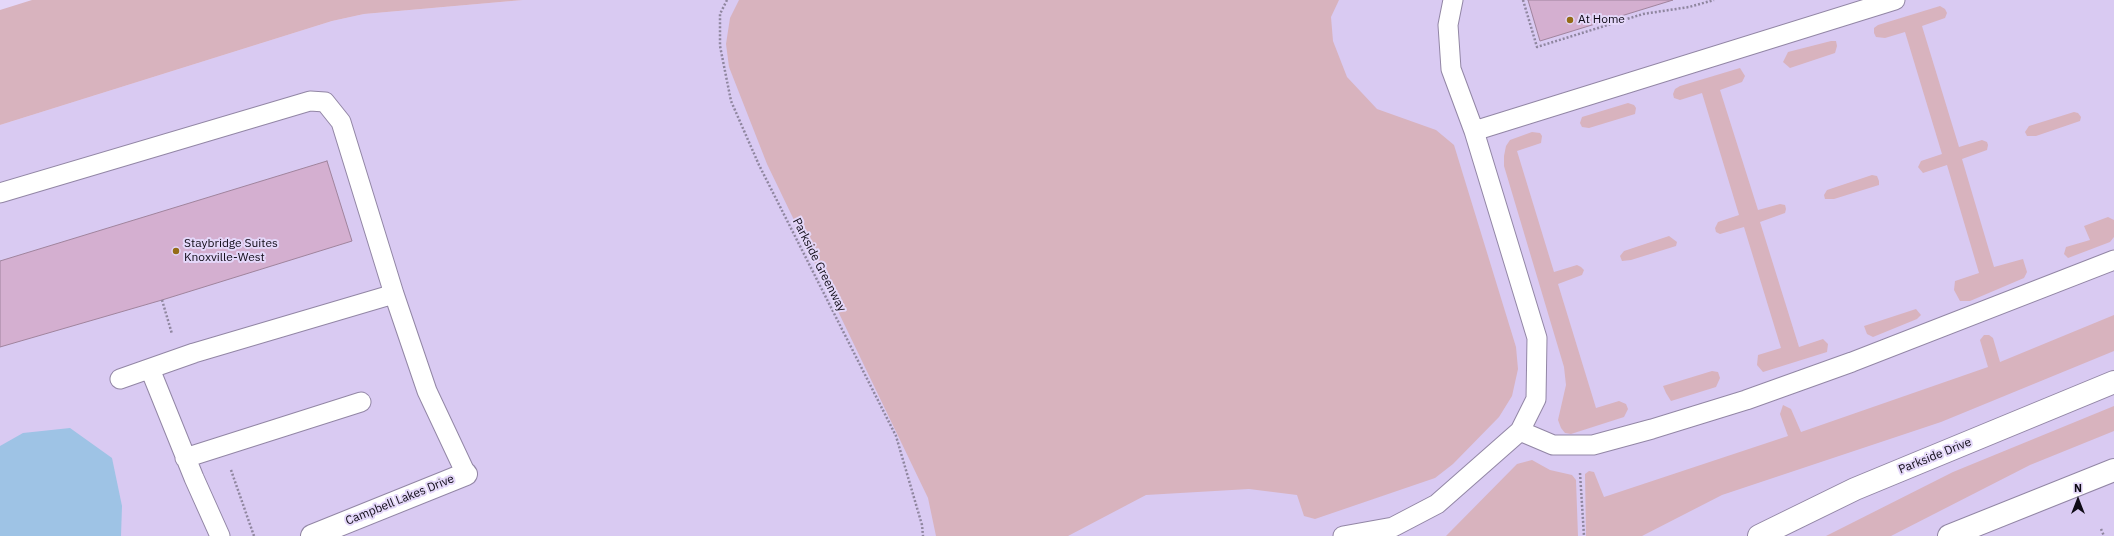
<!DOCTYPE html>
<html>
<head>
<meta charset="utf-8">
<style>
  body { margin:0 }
  #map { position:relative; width:2114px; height:536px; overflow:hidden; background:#e4d7f9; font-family:"IBM Plex Sans",sans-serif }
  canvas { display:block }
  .north { position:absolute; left:2058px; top:480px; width:40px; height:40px; -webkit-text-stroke:3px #e4d7f9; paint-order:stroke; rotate:0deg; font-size:11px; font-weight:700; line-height:16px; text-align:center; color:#0f0b16 }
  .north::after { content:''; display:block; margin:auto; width:14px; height:18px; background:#0f0b16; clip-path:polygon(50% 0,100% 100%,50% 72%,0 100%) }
</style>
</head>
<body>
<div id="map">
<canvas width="2114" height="536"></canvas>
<div class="north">N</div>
</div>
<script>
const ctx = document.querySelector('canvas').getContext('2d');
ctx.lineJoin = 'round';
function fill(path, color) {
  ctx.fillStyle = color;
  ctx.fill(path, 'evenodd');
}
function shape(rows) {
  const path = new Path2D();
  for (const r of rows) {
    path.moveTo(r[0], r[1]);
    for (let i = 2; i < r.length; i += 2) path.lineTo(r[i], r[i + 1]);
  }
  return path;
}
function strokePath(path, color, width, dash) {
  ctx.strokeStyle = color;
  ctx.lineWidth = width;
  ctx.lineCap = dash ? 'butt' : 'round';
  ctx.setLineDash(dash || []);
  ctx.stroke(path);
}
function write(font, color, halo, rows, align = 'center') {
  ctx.font = font + ' "IBM Plex Sans",sans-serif';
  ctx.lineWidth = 4;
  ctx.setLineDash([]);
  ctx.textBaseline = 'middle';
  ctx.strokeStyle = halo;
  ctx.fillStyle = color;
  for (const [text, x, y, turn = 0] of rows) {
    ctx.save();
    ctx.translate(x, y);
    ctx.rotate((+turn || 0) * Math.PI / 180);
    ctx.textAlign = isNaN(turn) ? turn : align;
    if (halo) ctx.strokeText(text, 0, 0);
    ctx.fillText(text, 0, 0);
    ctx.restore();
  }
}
fill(shape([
  [523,0,2114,0,2114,536,0,536,0,125,332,21,364,14]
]), '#d9caf2');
fill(shape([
  [32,0,523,0,364,14,332,21,0,125,0,10],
  [739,0,1339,0,1331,17,1333,41,1347,77,1377,109,1436,130,1454,145,1516,347,1518,369,1512,396,1499,417,1453,464,1435,478,1315,519,1304,516,1297,495,1249,489,1146,495,1068,536,936,536,928,498,767,164,729,67,726,44,730,18],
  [1940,6,1945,9,1947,13,1945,18,1922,26,1959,147,1982,140,1987,142,1988,145,1987,150,1962,159,1994,267,2023,259,2027,272,2024,278,1970,301,1960,301,1954,290,1955,281,1979,273,1947,165,1923,173,1918,167,1921,161,1942,154,1905,32,1885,38,1876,37,1874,33,1874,28,1878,25],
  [1831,41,1836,41,1837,46,1835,53,1790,68,1783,62,1788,52],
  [1740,68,1745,76,1742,82,1720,90,1758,210,1780,204,1785,205,1786,209,1785,213,1760,222,1799,347,1823,339,1828,344,1827,352,1763,372,1757,365,1758,355,1781,348,1744,227,1720,234,1716,232,1715,228,1718,222,1739,215,1702,93,1680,100,1674,98,1673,94,1675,89,1680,86],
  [1628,103,1634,105,1636,108,1635,114,1589,128,1582,127,1580,123,1582,117],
  [2074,112,2078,113,2081,117,2080,121,2036,136,2027,136,2025,132,2029,126],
  [1532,132,1540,133,1542,136,1541,143,1517,151,1554,272,1577,265,1581,267,1584,270,1582,275,1558,284,1596,408,1619,401,1626,404,1628,409,1624,417,1571,434,1565,433,1561,428,1558,420,1566,385,1564,367,1504,166,1504,156,1506,146,1510,140],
  [1872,175,1877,176,1879,181,1879,185,1834,199,1825,199,1824,195,1827,190],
  [2108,217,2114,220,2114,237,2110,242,2068,258,2064,254,2066,247,2090,240,2084,226],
  [1669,236,1677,242,1676,246,1631,260,1622,261,1620,256,1624,251],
  [1916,309,1921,315,1917,319,1873,337,1867,334,1864,326],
  [2114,315,2114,351,1941,422,1722,495,1642,536,1586,536,1585,474,1589,471,1594,472,1604,497,1788,436,1780,414,1783,405,1791,409,1801,432,1988,367,1980,340,1984,335,1989,335,1993,338,2000,362],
  [1712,371,1718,372,1720,378,1716,387,1671,401,1666,393,1663,386],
  [2114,406,2114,431,2030,465,1891,536,1826,536,1953,472],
  [1532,460,1550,470,1572,475,1576,480,1578,536,1446,536,1517,464]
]), '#d8b3be');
fill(shape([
  [70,428,112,458,122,506,121,536,0,536,0,446,23,433]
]), '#9ec3e5');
const building = shape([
  [1528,0,1673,0,1540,41,1528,0],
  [327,161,352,241,162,300,0,347,0,261,327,161]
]);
fill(building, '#d4afd0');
strokePath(building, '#a0849d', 1);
const service = shape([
  [1474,131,1895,0],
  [0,193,310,101,325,102,341,122,394,294,427,391,466,474],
  [150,369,194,478,220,536],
  [120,379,194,353,394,294],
  [1520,431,1553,445,1593,445,1652,429,1746,400,1852,362,2114,260],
  [185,458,361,402],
  [1343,536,1393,527,1437,504,1520,431,1536,399,1537,338,1474,131,1451,69,1448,25,1453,0]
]);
const minor = shape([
  [312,536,466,474]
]);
const tertiary = shape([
  [1759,536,1855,489,2114,382],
  [1949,536,2114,470]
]);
strokePath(service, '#9286a5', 21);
strokePath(minor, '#9286a5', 24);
strokePath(tertiary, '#9286a5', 24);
strokePath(shape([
  [727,0,720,14,720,46,731,101,759,165,896,436,922,525,923,536],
  [1523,0,1537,47,1643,14,1689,7,1714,0],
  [162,300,172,334],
  [231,470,254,536],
  [1580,473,1584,536],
  [2101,529,2104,536]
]), '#8f869f', 2.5, [2, 2]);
strokePath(service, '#fff', 19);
strokePath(minor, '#fff', 22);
strokePath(tertiary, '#fff', 22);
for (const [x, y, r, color] of [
  [1570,20,4,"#946c16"],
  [176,251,4,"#946c16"]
]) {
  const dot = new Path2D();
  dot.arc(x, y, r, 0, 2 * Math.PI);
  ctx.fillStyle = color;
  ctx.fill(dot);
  strokePath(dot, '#e4d7f9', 1.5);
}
write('12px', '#0f0b16', '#e4d7f9', [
  ["At Home",1578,20],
  ["Staybridge Suites",184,244],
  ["Knoxville-West",184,258]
], 'left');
write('12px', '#0f0b16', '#e4d7f9', [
  ["Parkside Greenway",819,265,63],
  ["Parkside Drive",1935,456,-22],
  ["Campbell Lakes Drive",400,500,-22]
]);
</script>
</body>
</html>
